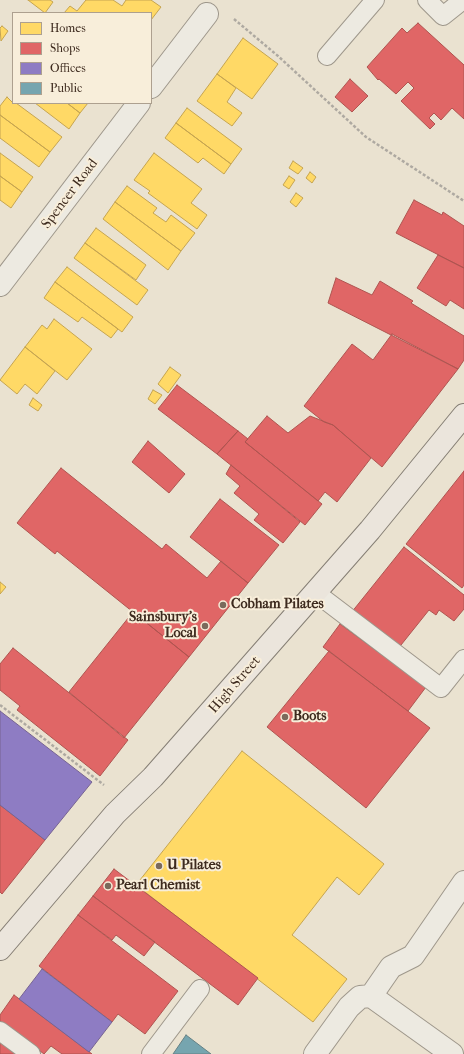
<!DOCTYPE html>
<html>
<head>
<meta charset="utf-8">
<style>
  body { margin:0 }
  #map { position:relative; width:464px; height:1054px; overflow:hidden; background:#eae2d0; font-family:"IM FELL French Canon",serif }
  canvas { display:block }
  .legend { position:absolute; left:12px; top:12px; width:140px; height:92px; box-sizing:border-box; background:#f8eeda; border:1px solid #ada08f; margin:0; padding:5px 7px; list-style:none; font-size:12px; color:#3d2a1e }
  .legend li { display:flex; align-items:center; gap:8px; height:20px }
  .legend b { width:20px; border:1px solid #ada08f }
</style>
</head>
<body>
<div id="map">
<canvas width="464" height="1054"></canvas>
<ul class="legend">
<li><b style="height:11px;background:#ffd966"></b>Homes</li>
<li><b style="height:11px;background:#e06666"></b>Shops</li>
<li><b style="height:11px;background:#8e7cc3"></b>Offices</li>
<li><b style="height:11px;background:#76a5af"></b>Public</li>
</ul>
</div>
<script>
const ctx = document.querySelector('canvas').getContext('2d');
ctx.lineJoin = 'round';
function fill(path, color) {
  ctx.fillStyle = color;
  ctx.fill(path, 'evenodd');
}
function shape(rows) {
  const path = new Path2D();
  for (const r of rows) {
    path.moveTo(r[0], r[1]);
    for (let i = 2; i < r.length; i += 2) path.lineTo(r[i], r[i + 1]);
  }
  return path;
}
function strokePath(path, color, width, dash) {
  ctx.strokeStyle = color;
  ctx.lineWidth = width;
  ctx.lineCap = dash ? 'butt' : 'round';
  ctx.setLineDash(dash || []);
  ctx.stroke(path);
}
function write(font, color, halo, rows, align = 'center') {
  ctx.font = font + ' "IM FELL French Canon",serif';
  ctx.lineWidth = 4;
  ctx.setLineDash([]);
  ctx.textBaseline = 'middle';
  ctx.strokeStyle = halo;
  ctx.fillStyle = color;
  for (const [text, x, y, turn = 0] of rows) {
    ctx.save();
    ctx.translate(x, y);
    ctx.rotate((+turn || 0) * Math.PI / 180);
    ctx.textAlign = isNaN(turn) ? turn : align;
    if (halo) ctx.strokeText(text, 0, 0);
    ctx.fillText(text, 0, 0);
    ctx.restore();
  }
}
const homes = shape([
  [28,0,50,0,53,2,45,13,28,0],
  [86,0,113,0,122,6,126,0,151,0,161,7,151,20,151,13,64,13,70,6,77,11,86,0],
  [2,26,8,31,1,41,0,28,2,26],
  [243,38,278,64,252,99,217,74,243,38],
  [217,74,236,88,227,102,242,113,232,126,197,101,217,74],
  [7,97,13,103,16,103,62,137,50,152,0,115,0,106,7,97],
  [35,103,67,103,80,113,69,129,35,103],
  [67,103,88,103,80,113,67,103],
  [187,108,242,149,231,164,176,123,187,108],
  [0,115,50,152,39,167,0,138,0,115],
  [176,123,231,164,224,174,203,158,198,163,165,138,176,123],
  [0,153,33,177,22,192,0,176,0,153],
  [154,153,202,189,191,203,207,215,197,229,148,193,150,191,134,180,154,153],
  [293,161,303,168,298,174,289,168,293,161],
  [310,172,316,177,312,183,306,178,310,172],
  [0,176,22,192,11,208,0,200,0,176],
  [289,176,295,180,289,189,283,185,289,176],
  [127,186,157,208,153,213,166,222,171,215,195,233,181,251,115,202,127,186],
  [296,193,303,198,296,207,290,202,296,193],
  [115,202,181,251,168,270,103,219,115,202],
  [96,228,146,265,136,280,85,243,96,228],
  [85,243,148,290,137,305,74,258,85,243],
  [67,267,133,317,122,332,55,282,67,267],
  [55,282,118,329,111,338,82,317,78,322,44,298,55,282],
  [54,319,92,349,67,380,25,347,42,325,47,329,54,319],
  [25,347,55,371,37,394,25,384,17,394,0,380,25,347],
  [170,367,181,375,168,393,158,384,170,367],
  [153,390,162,395,155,404,148,399,153,390],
  [33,398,42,405,38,411,29,405,33,398],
  [0,582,6,587,0,594,0,582],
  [242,751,384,864,359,895,337,877,292,935,347,979,313,1022,136,885,242,751]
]);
fill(homes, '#ffd966');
strokePath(homes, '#c5a450', 1);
const shops = shape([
  [418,23,464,65,464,119,452,108,441,120,434,113,429,118,435,124,430,129,401,101,414,88,408,82,396,94,379,79,378,80,367,67,402,28,407,33,418,23],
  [350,79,368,96,352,112,335,97,350,79],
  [414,200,442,215,443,212,464,226,464,268,396,233,414,200],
  [438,255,464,268,464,309,450,300,446,306,417,288,438,255],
  [336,278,372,295,380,281,413,301,411,303,464,336,464,360,458,369,328,303,336,278],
  [392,334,458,369,382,467,333,425,324,422,304,406,352,344,373,360,392,334],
  [177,385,238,431,217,454,158,409,177,385],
  [267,416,288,433,310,416,333,425,371,458,337,502,325,492,318,501,245,442,267,416],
  [238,431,248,439,245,442,322,504,305,525,217,454,238,431],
  [148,441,185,474,169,493,132,462,148,441],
  [231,465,300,522,283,543,254,520,259,514,234,493,240,486,226,474,231,465],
  [61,468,162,549,166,544,207,578,221,561,248,583,189,657,57,551,55,554,17,523,61,468],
  [464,471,464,585,462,588,406,544,464,471],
  [220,499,279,545,248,583,190,537,220,499],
  [404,547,464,595,464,609,454,621,439,610,436,615,429,610,397,650,351,613,404,547],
  [133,612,189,657,124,738,69,692,133,612],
  [340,624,426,687,408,711,323,647,340,624],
  [13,648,128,740,100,776,17,710,20,706,0,690,0,664,13,648],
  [329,651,430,728,366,808,267,727,329,651],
  [0,805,45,840,2,894,0,892,0,805],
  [114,869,258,978,238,1005,93,896,114,869],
  [93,896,155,942,144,956,116,935,112,940,78,915,93,896],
  [78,915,178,991,145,1034,118,1014,112,1022,39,966,78,915],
  [14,995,92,1054,62,1054,51,1046,44,1054,27,1041,0,1025,0,1015,14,995],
  [0,1041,16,1054,0,1054,0,1041]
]);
fill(shops, '#e06666');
strokePath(shops, '#af5450', 1);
const offices = shape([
  [0,711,92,782,45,840,0,805,0,711],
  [42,969,112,1022,89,1052,19,999,42,969]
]);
fill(offices, '#8e7cc3');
strokePath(offices, '#766392', 1);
const public = shape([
  [186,1035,211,1054,173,1054,186,1035]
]);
fill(public, '#76a5af');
strokePath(public, '#658084', 1);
const lane = shape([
  [427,0,443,16,463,0],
  [327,56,375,0],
  [316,593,441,688,464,659],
  [0,1031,31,1054],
  [151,1054,200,989]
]);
const street = shape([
  [151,87,207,14],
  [0,285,139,103],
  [371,996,452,1054],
  [315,1054,349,1007,360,997,371,996,391,967,413,956,464,882]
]);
const primary = shape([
  [0,949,115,814,153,777,370,530,464,415]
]);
strokePath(lane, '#9e978b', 20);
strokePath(street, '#9e978b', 24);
strokePath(primary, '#857e74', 24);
strokePath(shape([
  [234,19,278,56,366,137,464,201],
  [0,705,104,785]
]), '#aea9a1', 2.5, [3, 2]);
strokePath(lane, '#edeae1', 18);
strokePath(street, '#edeae1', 22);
strokePath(primary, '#ebe5dc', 22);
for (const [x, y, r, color] of [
  [223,605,4,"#7a6a5c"],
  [205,626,4,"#7a6a5c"],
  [285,717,4,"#7a6a5c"],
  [159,866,4,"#7a6a5c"],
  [108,886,4,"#7a6a5c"]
]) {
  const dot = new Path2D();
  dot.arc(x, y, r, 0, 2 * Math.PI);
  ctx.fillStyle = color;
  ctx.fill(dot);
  strokePath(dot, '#f8eeda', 1.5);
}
write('14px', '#3d2a1e', '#f8eeda', [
  ["Spencer Road",70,194,-53],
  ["High Street",235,685,-49]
]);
write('bold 14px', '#3d2a1e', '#f8eeda', [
  ["Cobham Pilates",231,605],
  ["Sainsbury's",197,618,"right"],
  ["Local",197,634,"right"],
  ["Boots",293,717],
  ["U Pilates",167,866],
  ["Pearl Chemist",116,886]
], 'left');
</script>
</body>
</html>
